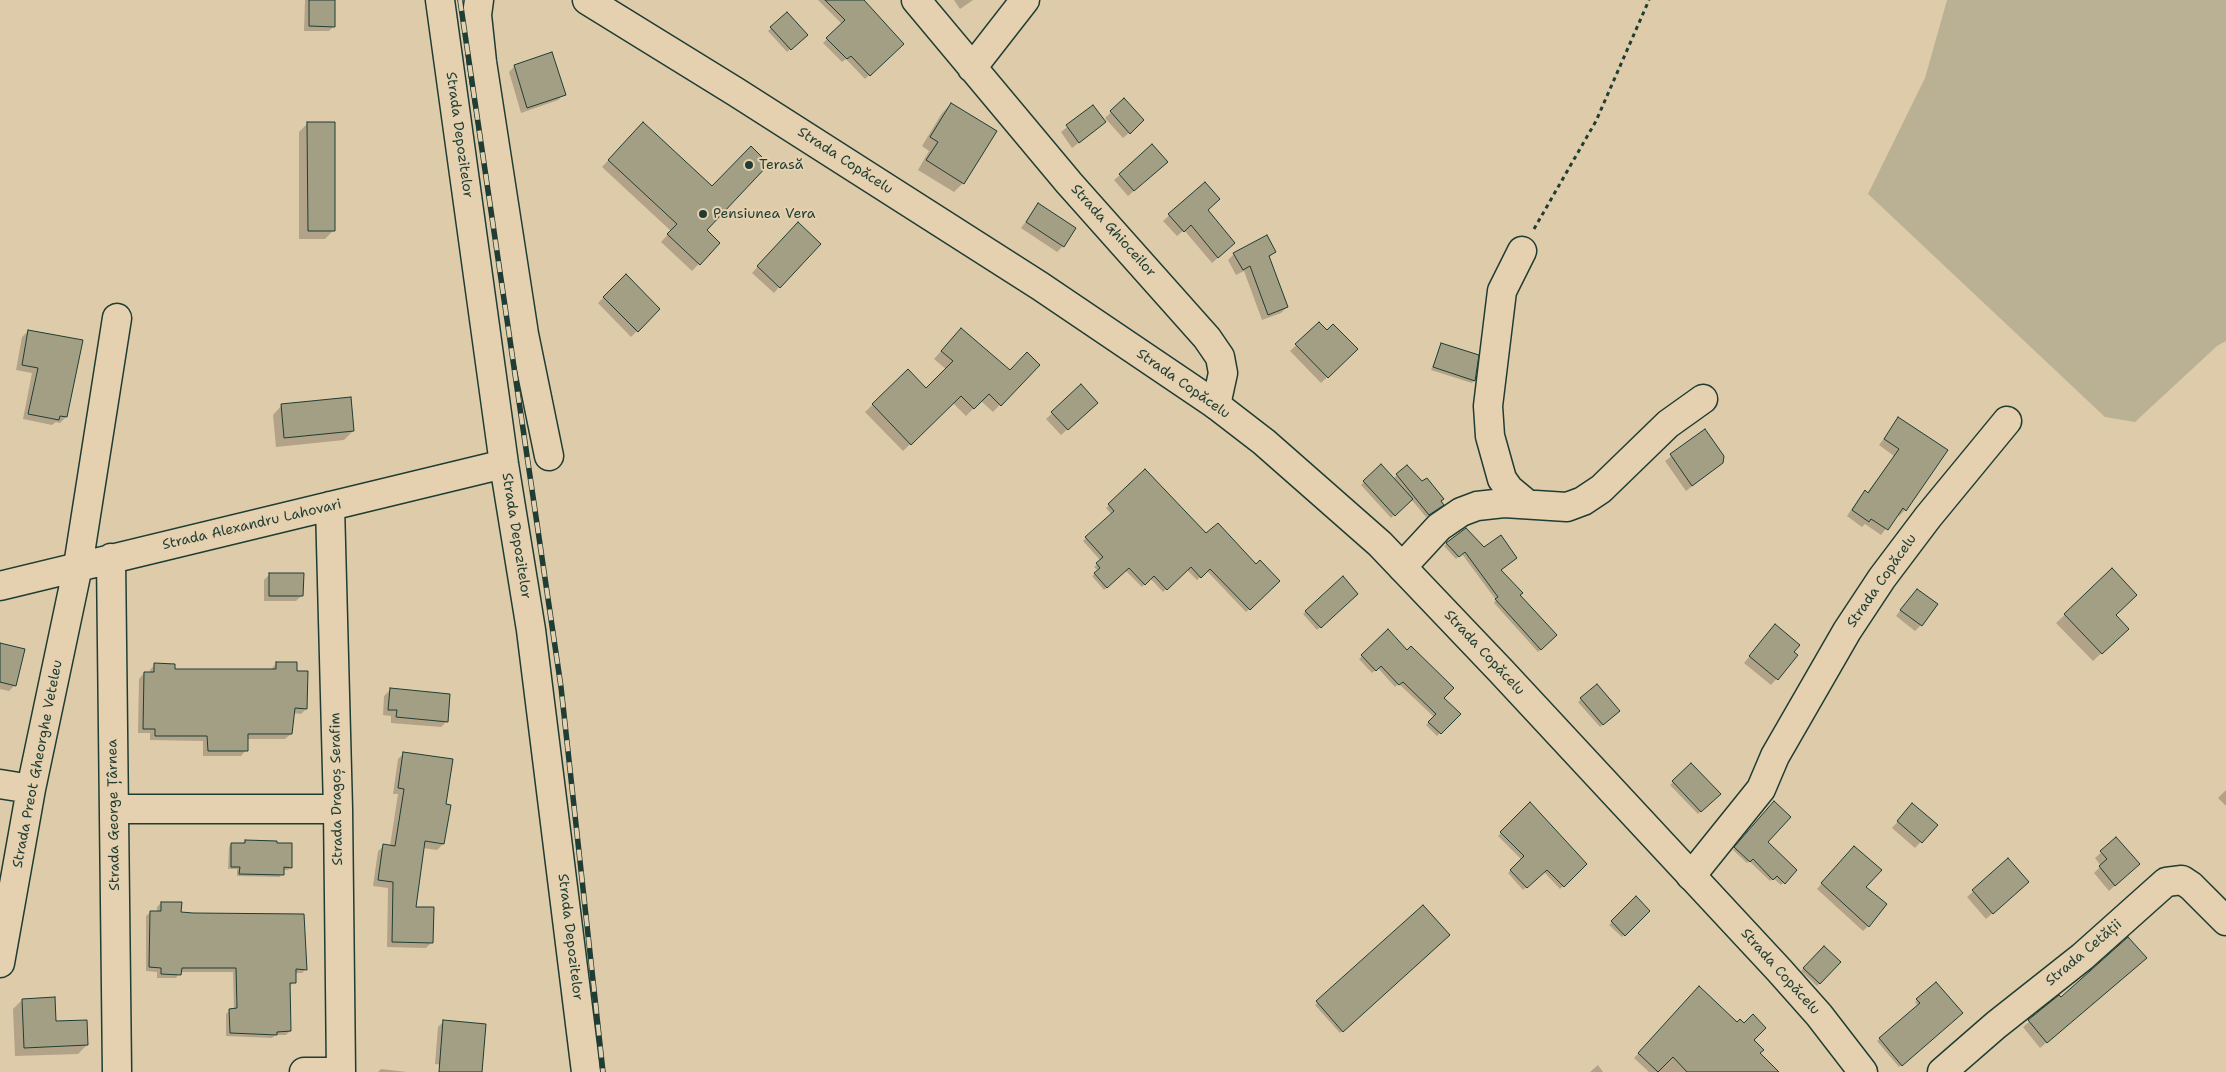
<!DOCTYPE html>
<html>
<head>
<meta charset="utf-8">
<style>
  body { margin:0 }
  canvas { display:block; background:#ddcbaa }
</style>
</head>
<body>
<canvas width="2226" height="1072"></canvas>
<script>
const ctx = document.querySelector('canvas').getContext('2d');
ctx.lineJoin = 'round';
function fill(path, color) {
  ctx.fillStyle = color;
  ctx.fill(path, 'evenodd');
}
function shape(rows) {
  const path = new Path2D();
  for (const r of rows) {
    path.moveTo(r[0], r[1]);
    for (let i = 2; i < r.length; i += 2) path.lineTo(r[i], r[i + 1]);
  }
  return path;
}
function strokePath(path, color, width, dash) {
  ctx.strokeStyle = color;
  ctx.lineWidth = width;
  ctx.lineCap = dash ? 'butt' : 'round';
  ctx.setLineDash(dash || []);
  ctx.stroke(path);
}
function write(font, color, halo, rows, align = 'center') {
  ctx.font = font + ' "Shantell Sans",sans-serif';
  ctx.lineWidth = 4;
  ctx.setLineDash([]);
  ctx.textBaseline = 'middle';
  ctx.strokeStyle = halo;
  ctx.fillStyle = color;
  for (const [text, x, y, turn = 0] of rows) {
    ctx.save();
    ctx.translate(x, y);
    ctx.rotate((+turn || 0) * Math.PI / 180);
    ctx.textAlign = isNaN(turn) ? turn : align;
    if (halo) ctx.strokeText(text, 0, 0);
    ctx.fillText(text, 0, 0);
    ctx.restore();
  }
}
fill(shape([
  [1947,0,2226,0,2226,341,2217,346,2135,422,2105,417,1868,194,1925,78]
]), '#bab194');
fill(shape([
  [305,0,334,0,334,26,329,31,304,31],
  [818,0,863,0,902,44,865,79,846,59,842,62,823,43,842,24],
  [954,0,973,0,960,9],
  [787,14,806,35,787,52,768,31],
  [515,66,564,94,558,100,521,113,509,72],
  [1124,100,1137,126,1123,138,1105,118],
  [951,104,963,183,954,192,918,170,929,151,922,146,942,113],
  [1092,107,1098,128,1072,148,1061,132],
  [308,123,334,230,325,239,299,239,299,132],
  [636,130,712,188,705,230,719,243,692,271,661,242,671,231,602,167],
  [1160,168,1128,196,1114,180,1120,175],
  [1205,183,1206,211,1228,249,1212,263,1184,230,1177,236,1163,221],
  [1038,205,1063,246,1057,252,1021,228],
  [792,229,779,287,774,293,752,273],
  [1274,252,1269,258,1287,307,1281,313,1262,320,1244,271,1236,275,1228,260,1234,254],
  [626,275,659,309,631,337,598,303],
  [1319,323,1327,332,1356,349,1321,383,1290,351],
  [28,331,66,417,60,423,56,422,52,425,23,419,32,373,16,370,22,337],
  [953,337,1010,371,1038,365,993,412,981,401,966,416,953,403,903,451,865,412,907,371,926,390,947,370,934,359],
  [1441,344,1474,380,1472,383,1431,370],
  [1081,386,1091,408,1061,435,1046,419],
  [282,405,353,431,344,440,276,447,273,415],
  [1899,419,1905,510,1899,516,1897,514,1881,535,1865,524,1862,527,1847,516,1859,498,1865,492,1867,493,1894,456,1879,445],
  [1705,431,1722,463,1686,491,1665,461],
  [1381,466,1393,479,1407,466,1439,502,1440,507,1426,517,1411,499,1391,518,1361,485],
  [1145,471,1206,535,1278,581,1246,612,1207,571,1197,580,1187,570,1163,592,1150,578,1142,587,1126,571,1104,590,1092,576,1098,571,1094,567,1101,561,1083,541,1112,515,1106,508],
  [1465,529,1519,595,1556,635,1538,652,1494,603,1496,600,1462,554,1456,559,1444,546],
  [2112,570,2114,616,2127,629,2093,661,2056,623],
  [270,574,302,595,296,601,264,601,264,580],
  [1343,578,1357,594,1317,630,1303,614],
  [1911,596,1921,625,1915,631,1896,616],
  [1388,631,1443,698,1459,714,1437,736,1426,725,1434,717,1399,684,1395,687,1378,668,1372,673,1359,659],
  [1770,631,1797,656,1771,685,1744,663],
  [0,644,15,685,9,691,0,689],
  [276,663,295,672,307,672,306,709,301,714,293,713,291,734,285,739,246,739,246,750,241,756,203,756,203,741,150,740,150,733,138,733,139,679,144,673,150,673,150,670,155,664,174,670,271,670],
  [1596,686,1619,711,1600,727,1578,702],
  [390,690,447,721,441,727,391,723,391,716,383,715,384,696],
  [404,753,445,805,443,844,437,850,423,848,414,908,432,942,426,948,387,947,388,888,373,886,378,851,384,846,390,846,398,794,393,794,398,759],
  [1691,765,1719,794,1698,814,1670,785],
  [2226,790,2226,806,2218,798],
  [1530,803,1586,864,1560,889,1544,872,1523,890,1508,873,1522,860,1498,836],
  [1771,805,1766,842,1796,870,1781,885,1773,878,1770,881,1749,861,1747,863,1733,850],
  [1907,811,1936,825,1915,848,1892,828],
  [2116,839,2132,870,2109,891,2094,873,2101,866,2095,858],
  [245,841,291,867,288,870,282,870,280,877,237,876,237,869,228,869,229,847,231,844,242,844],
  [1849,852,1864,888,1868,926,1863,931,1817,889],
  [2008,860,2022,887,1986,919,1967,897],
  [1636,898,1648,911,1622,937,1609,925],
  [161,903,306,969,302,973,295,973,295,982,289,986,290,1031,286,1035,275,1035,272,1038,226,1036,226,1014,230,1010,234,1010,233,972,180,972,176,978,157,978,157,972,146,971,146,916,151,912,157,912,157,907],
  [1422,907,1448,935,1340,1033,1315,1005],
  [1824,947,1840,962,1817,986,1801,971],
  [2140,964,2040,1048,2023,1027,2059,997,2061,999],
  [1936,984,1961,1013,1899,1067,1877,1041,1918,1006,1915,1002],
  [1699,988,1752,1040,1759,1053,1777,1072,1649,1072,1634,1058],
  [22,1000,55,1022,87,1045,78,1054,15,1056,13,1009],
  [444,1021,475,1068,435,1064,438,1027],
  [1598,1065,1603,1072,1590,1072],
  [381,1069,407,1072,378,1072]
]), '#0003');
const building = shape([
  [309,0,335,0,335,27,309,26,309,0],
  [825,0,864,0,904,44,870,76,851,56,847,59,826,38,845,20,825,0],
  [787,12,808,35,791,50,770,27,787,12],
  [552,52,566,95,527,108,514,65,552,52],
  [1124,98,1144,120,1130,134,1110,111,1124,98],
  [951,103,997,131,964,184,926,160,938,142,930,137,951,103],
  [1093,105,1106,122,1079,143,1066,125,1093,105],
  [307,122,335,122,335,231,308,231,307,122],
  [643,122,712,186,751,146,769,164,707,230,720,243,700,265,667,234,677,224,608,160,643,122],
  [1152,144,1168,162,1134,191,1119,174,1152,144],
  [1205,182,1220,199,1208,210,1235,243,1218,258,1191,225,1184,232,1168,214,1205,182],
  [1038,203,1076,228,1064,247,1026,222,1038,203],
  [798,222,821,244,780,288,757,266,798,222],
  [1267,235,1276,252,1269,256,1288,307,1268,315,1250,266,1243,270,1233,253,1267,235],
  [626,274,660,309,638,332,603,297,626,274],
  [1319,322,1327,330,1333,324,1358,349,1328,378,1295,344,1319,322],
  [961,328,1010,370,1027,352,1040,365,1001,406,989,394,974,409,961,396,911,445,872,404,908,369,926,388,953,361,941,351,961,328],
  [28,330,83,340,67,417,60,416,59,420,28,414,38,368,22,365,28,330],
  [1441,343,1479,355,1475,381,1433,367,1441,343],
  [1081,384,1098,403,1068,430,1051,412,1081,384],
  [351,397,354,431,284,438,281,404,351,397],
  [1898,417,1948,450,1906,511,1903,508,1888,530,1871,519,1869,522,1852,510,1865,490,1868,493,1899,449,1884,439,1898,417],
  [1705,429,1724,456,1723,463,1692,486,1670,454,1705,429],
  [1381,464,1413,499,1395,516,1363,481,1381,464],
  [1407,465,1422,481,1427,478,1444,499,1441,501,1444,505,1429,515,1396,474,1407,465],
  [1145,469,1206,533,1218,523,1256,564,1260,560,1280,581,1250,610,1210,569,1201,578,1191,567,1167,590,1154,576,1145,585,1129,568,1107,588,1094,573,1100,568,1096,563,1103,557,1085,537,1114,511,1108,504,1145,469],
  [1466,528,1484,547,1501,535,1517,558,1501,570,1523,593,1520,595,1557,635,1541,650,1495,599,1498,597,1465,552,1459,557,1446,543,1466,528],
  [2112,568,2137,595,2116,615,2129,629,2102,654,2064,614,2112,568],
  [269,573,304,573,303,596,269,596,269,573],
  [1343,576,1358,594,1321,628,1305,611,1343,576],
  [1917,589,1938,604,1922,626,1900,610,1917,589],
  [1775,624,1800,645,1794,652,1798,655,1778,680,1749,656,1775,624],
  [1388,629,1407,650,1411,646,1454,688,1444,698,1461,714,1441,734,1428,722,1436,714,1403,682,1399,685,1381,666,1376,671,1361,655,1388,629],
  [0,643,25,649,16,686,0,682,0,643],
  [276,662,297,662,297,671,308,671,307,709,295,708,292,734,248,734,248,751,208,751,207,736,155,736,155,729,143,729,144,672,154,672,154,663,175,664,175,669,276,669,276,662],
  [1597,684,1620,711,1603,725,1580,698,1597,684],
  [390,688,450,694,448,722,396,717,397,710,388,710,390,688],
  [403,752,453,759,446,804,451,805,444,844,425,841,416,907,434,907,433,943,392,942,393,882,378,880,383,844,395,846,404,789,398,788,403,752],
  [1691,763,1721,794,1701,812,1672,781,1691,763],
  [1774,801,1791,817,1768,842,1797,870,1785,884,1777,876,1773,880,1753,859,1750,862,1734,847,1774,801],
  [1530,802,1587,864,1564,887,1547,870,1527,888,1510,870,1524,856,1500,832,1530,802],
  [1912,803,1938,825,1922,843,1897,821,1912,803],
  [2116,837,2140,864,2115,886,2099,866,2107,859,2100,851,2116,837],
  [245,840,277,841,277,843,292,843,292,868,284,867,284,875,239,874,240,867,231,867,231,843,245,843,245,840],
  [1854,846,1882,870,1866,887,1887,904,1869,927,1821,883,1854,846],
  [2008,858,2029,882,1993,914,1972,890,2008,858],
  [1636,896,1650,911,1625,936,1611,921,1636,896],
  [161,902,182,902,181,912,193,913,304,914,307,970,296,969,296,983,290,983,291,1031,277,1032,277,1035,230,1033,229,1009,237,1008,236,968,182,968,181,975,161,974,161,968,149,967,150,911,161,911,161,902],
  [1423,905,1450,935,1343,1032,1316,1001,1423,905],
  [2128,937,2147,958,2047,1043,2028,1020,2059,995,2061,997,2128,937],
  [1824,946,1841,962,1820,984,1803,968,1824,946],
  [1936,982,1963,1013,1902,1066,1879,1038,1920,1003,1916,999,1936,982],
  [1699,986,1737,1022,1740,1019,1744,1023,1753,1014,1766,1028,1754,1040,1764,1050,1760,1053,1779,1072,1687,1072,1673,1057,1658,1072,1638,1053,1699,986],
  [55,997,56,1021,87,1020,88,1045,24,1048,22,999,55,997],
  [443,1020,486,1024,482,1072,439,1072,443,1020]
]);
fill(building, '#a29f85');
strokePath(building, '#1f3d34', 1);
const minor = shape([
  [440,0,504,464,531,630,586,1072],
  [479,0,477,15,482,62,524,334,549,456],
  [916,0,1069,183,1207,338,1220,357,1223,373,1216,405],
  [972,68,1025,0],
  [1522,251,1502,291,1488,406,1490,436,1502,479,1509,489,1527,504],
  [330,506,338,809,341,1072],
  [111,558,117,1072],
  [1402,567,1439,527,1461,512,1477,506,1504,503,1567,507,1583,501,1601,489,1668,424,1703,399],
  [0,586,504,464],
  [0,784,31,789],
  [114,809,338,809],
  [1691,876,1761,789,1775,756,1847,631,1882,578,1928,517,2007,421],
  [0,963,31,789,78,566,117,318],
  [304,1072,341,1072],
  [1942,1072,1996,1025,2082,957,2166,882,2182,880,2191,886,2226,921]
]);
const major = shape([
  [587,0,736,92,1040,286,1216,405,1264,442,1380,544,1501,671,1779,970,1819,1015,1863,1072]
]);
strokePath(minor, '#1f3d34', 31);
strokePath(major, '#1f3d34', 31);
strokePath(shape([
  [1534,229,1596,121,1649,0]
]), '#1f3d34', 3, [4, 4]);
strokePath(minor, '#e5d1af', 28);
strokePath(major, '#e5d1af', 28);
const rail = shape([
  [460,0,561,687,603,1072]
]);
strokePath(rail, '#1f3d34', 5.5);
strokePath(rail, '#e5d1af', 4, [11]);
for (const [x, y, r, color] of [
  [749,165,5,"#1f3d34"],
  [703,214,5,"#1f3d34"]
]) {
  const dot = new Path2D();
  dot.arc(x, y, r, 0, 2 * Math.PI);
  ctx.fillStyle = color;
  ctx.fill(dot);
  strokePath(dot, '#e5d1af', 2);
}
write('14px', '#1f3d34', '#e5d1af', [
  ["Strada Depozitelor",459,135,82],
  ["Strada Copăcelu",845,161,33],
  ["Strada Ghioceilor",1113,231,48],
  ["Strada Copăcelu",1183,384,35],
  ["Strada Alexandru Lahovari",252,525,-13],
  ["Strada Depozitelor",516,536,81],
  ["Strada Copăcelu",1882,581,-55],
  ["Strada Copăcelu",1484,653,47],
  ["Strada Preot Gheorghe Veteleu",38,764,-79],
  ["Strada Dragoș Serafim",337,789,-91],
  ["Strada George Țârnea",114,815,-91],
  ["Strada Depozitelor",570,937,83],
  ["Strada Cetății",2084,953,-40],
  ["Strada Copăcelu",1780,972,48]
]);
write('14px', '#1f3d34', '#e5d1af', [
  ["Terasă",759,165],
  ["Pensiunea Vera",713,214]
], 'left');
</script>
</body>
</html>
